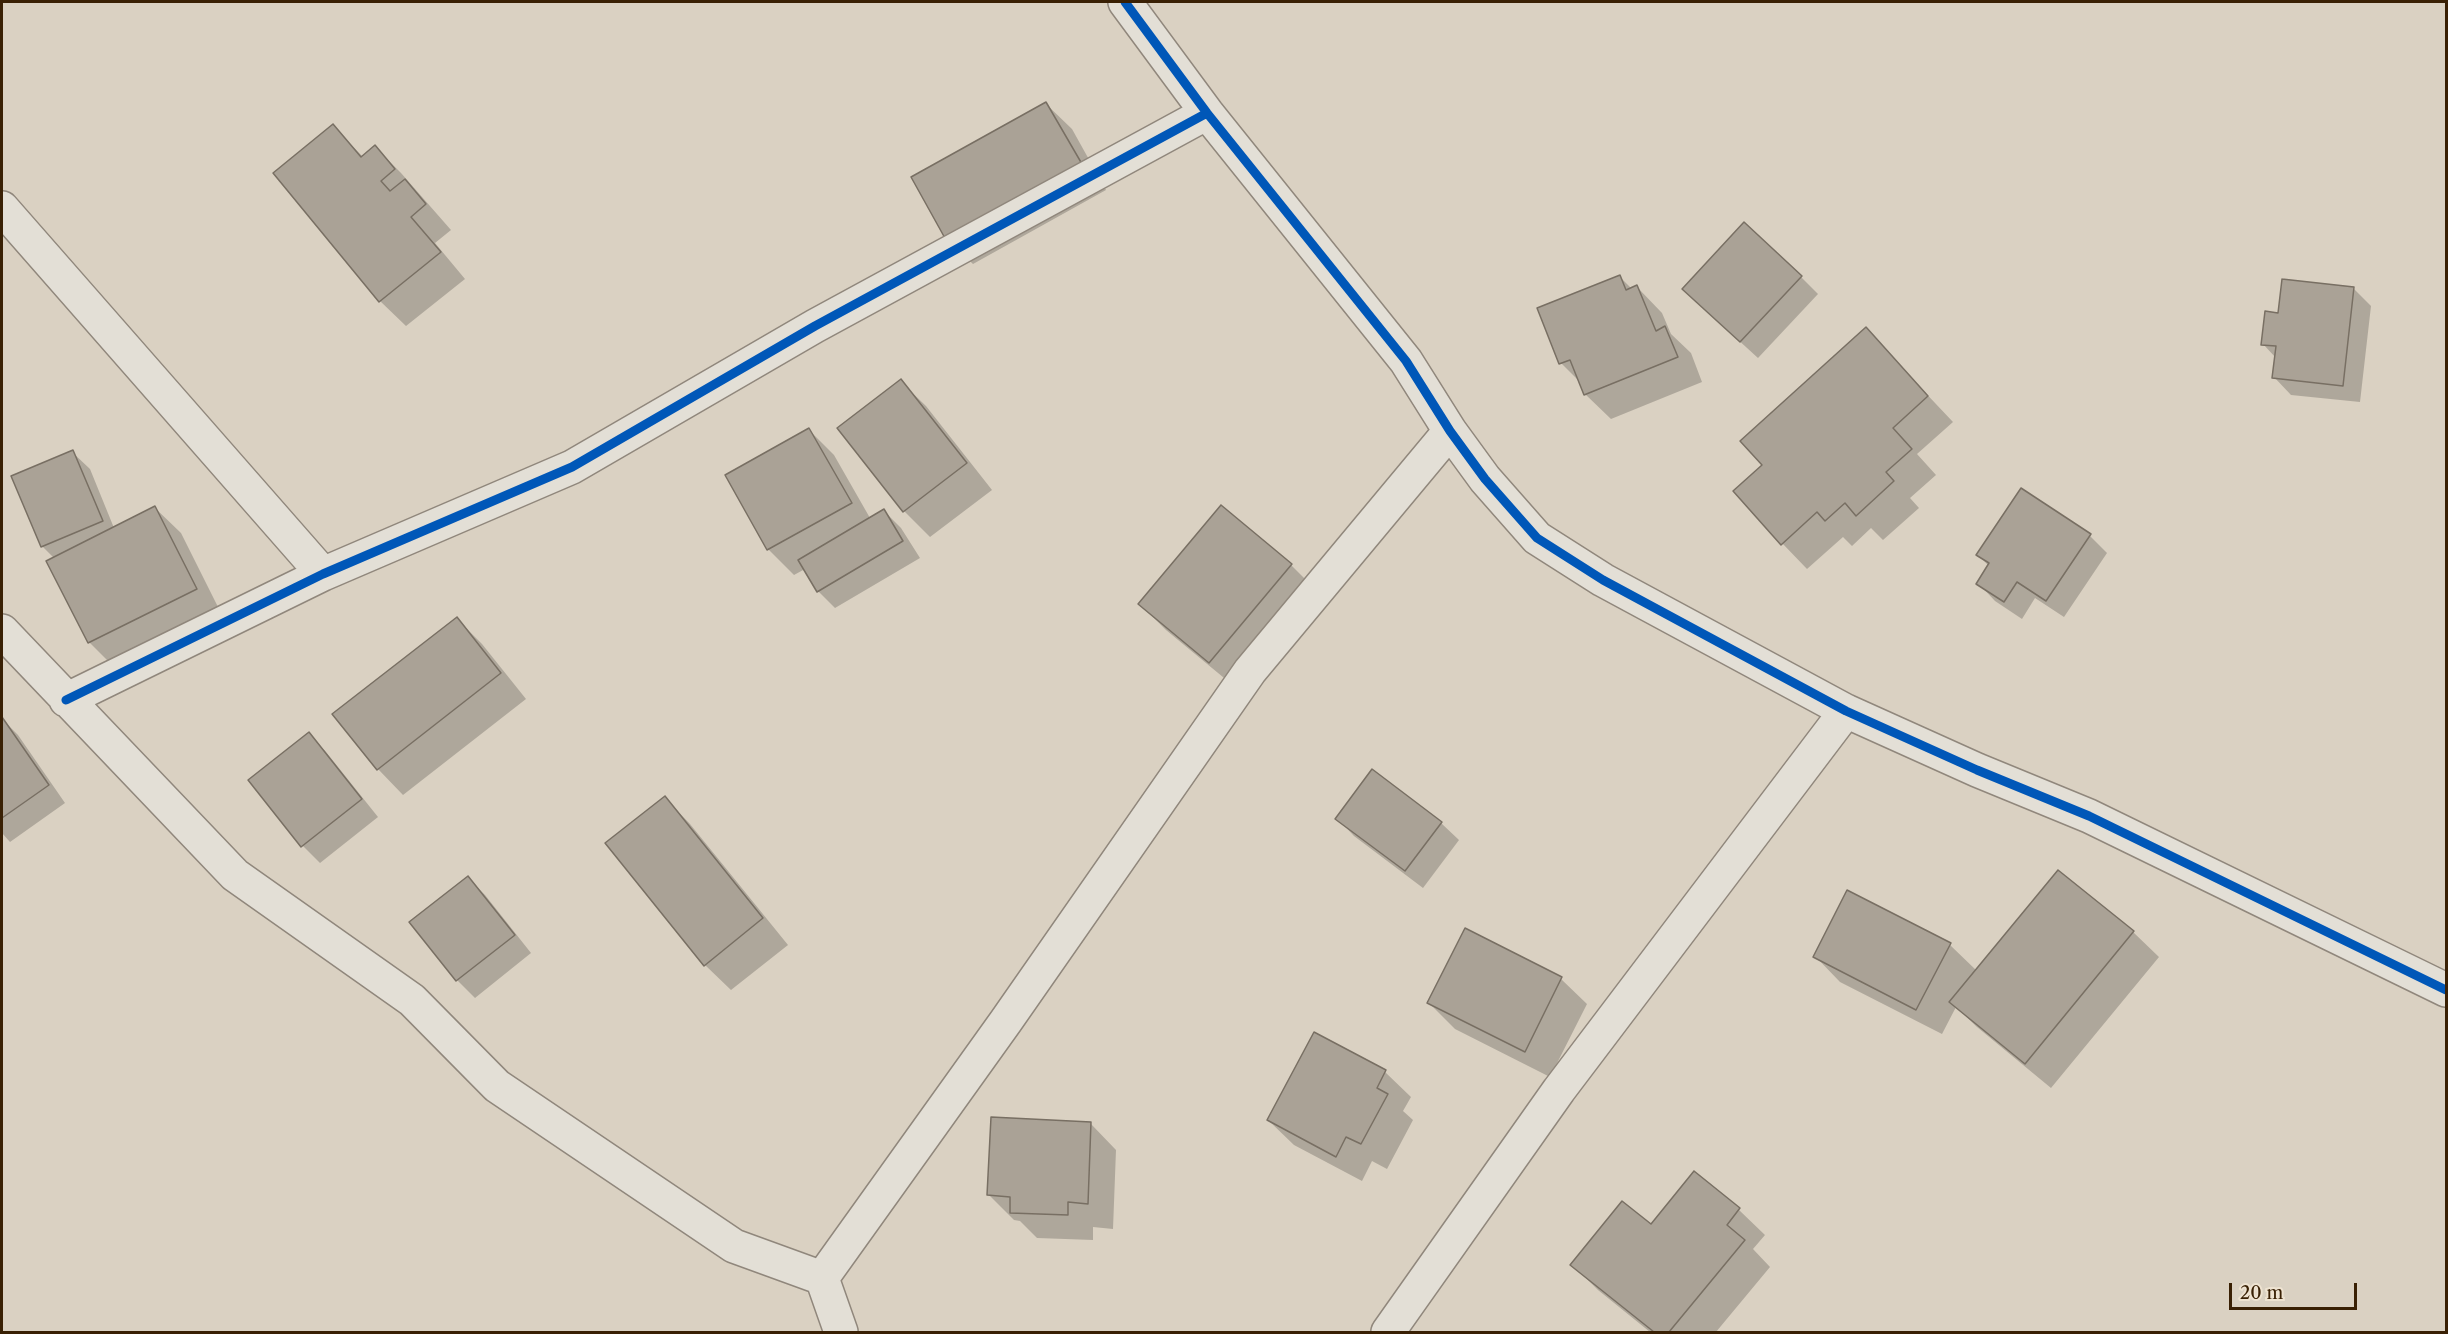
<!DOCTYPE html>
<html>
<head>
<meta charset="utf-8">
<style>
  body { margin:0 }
  #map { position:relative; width:2448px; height:1334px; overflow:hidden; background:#dad1c2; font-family:"Libre Caslon Text",serif }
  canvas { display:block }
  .frame { position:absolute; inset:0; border:3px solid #392004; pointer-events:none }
  .scale { position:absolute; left:2229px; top:1283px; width:128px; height:27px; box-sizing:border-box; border:3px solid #392004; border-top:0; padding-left:8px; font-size:18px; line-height:21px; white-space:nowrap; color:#392004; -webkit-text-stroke:4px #eee3d1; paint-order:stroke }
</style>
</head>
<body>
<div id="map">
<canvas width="2448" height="1334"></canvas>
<div class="frame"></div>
<div class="scale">20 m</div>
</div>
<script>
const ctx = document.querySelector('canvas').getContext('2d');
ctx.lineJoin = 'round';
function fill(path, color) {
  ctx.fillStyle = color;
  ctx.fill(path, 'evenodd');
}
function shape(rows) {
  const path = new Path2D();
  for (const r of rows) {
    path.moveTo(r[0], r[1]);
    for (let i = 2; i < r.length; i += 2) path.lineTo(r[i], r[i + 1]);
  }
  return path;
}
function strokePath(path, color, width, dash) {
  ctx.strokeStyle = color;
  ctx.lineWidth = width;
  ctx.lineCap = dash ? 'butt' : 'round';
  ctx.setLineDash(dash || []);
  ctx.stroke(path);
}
fill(shape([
  [1046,104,1072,129,1106,190,973,264,947,239],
  [333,126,363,157,375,147,401,173,451,230,435,243,465,279,406,326,380,301],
  [1619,276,1632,289,1637,287,1662,313,1671,334,1691,353,1702,382,1611,419,1585,394,1581,383,1561,363],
  [1801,277,1818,294,1758,358,1701,306],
  [2354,289,2371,306,2360,402,2291,395,2274,377,2276,358,2263,344,2280,315],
  [1866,330,1953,422,1917,454,1936,475,1910,498,1919,508,1883,540,1871,528,1852,546,1843,537,1807,569,1782,543,1764,465],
  [900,381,926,406,992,490,930,537,904,511,839,428],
  [809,430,834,455,870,518,884,511,901,528,920,558,835,608,818,591,805,569,794,575,768,549,727,476],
  [72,452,90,469,114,528,155,508,181,533,222,615,115,668,89,642,54,558,42,546],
  [2090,536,2107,553,2064,617,2035,598,2022,619,1995,601,1978,583,1989,566,1978,555],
  [1291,565,1316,590,1235,687,1166,630,1140,604],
  [457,619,482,644,526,699,403,795,378,769],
  [2,719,18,735,65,803,10,842,2,833],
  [309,734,326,752,378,817,320,863,303,846,250,781],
  [1372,771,1441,823,1459,840,1423,888,1354,836,1337,818],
  [665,798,690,824,788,945,731,990,705,965],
  [468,878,485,895,531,953,475,998,457,980,411,923],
  [1466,930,1561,979,1587,1004,1550,1077,1455,1029,1429,1003],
  [2133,932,2159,957,2051,1088,1977,1027,1956,1007,1942,1034,1840,982,1815,956,1950,945,1977,971],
  [1385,1072,1411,1097,1403,1111,1413,1120,1387,1169,1372,1161,1362,1181,1294,1145,1268,1120],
  [1091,1124,1116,1150,1113,1229,1093,1227,1093,1240,1037,1238,1020,1221,1014,1220,989,1195],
  [1694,1173,1739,1210,1765,1235,1753,1249,1770,1267,1716,1332,1650,1332,1598,1290,1572,1264,1651,1226]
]), '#0003');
const building = shape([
  [1046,102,1082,164,946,240,911,177,1046,102],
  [333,124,361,157,375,145,395,169,381,181,390,191,405,179,426,204,411,217,441,252,379,302,273,173,333,124],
  [1744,222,1802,276,1740,342,1682,289,1744,222],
  [1620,275,1626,290,1637,285,1656,331,1665,326,1678,357,1584,395,1570,360,1559,364,1537,308,1620,275],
  [2282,279,2354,287,2343,386,2272,378,2276,346,2261,345,2265,311,2278,313,2282,279],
  [1866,327,1928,396,1893,428,1912,449,1886,472,1894,481,1856,516,1845,503,1825,521,1817,512,1781,545,1733,491,1762,465,1740,441,1866,327],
  [901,379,967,463,903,512,837,428,901,379],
  [809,428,852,503,767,550,725,475,809,428],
  [73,450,103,521,41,547,11,476,73,450],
  [2021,488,2091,534,2046,601,2017,582,2004,602,1976,584,1989,563,1976,555,2021,488],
  [1221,505,1292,564,1209,663,1138,604,1221,505],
  [155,506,197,589,88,643,46,561,155,506],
  [884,509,903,541,817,592,798,560,884,509],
  [457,617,501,673,377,770,332,714,457,617],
  [2,717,49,785,2,818,2,717],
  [309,732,362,799,301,847,248,780,309,732],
  [1372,769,1442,822,1405,871,1335,819,1372,769],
  [665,796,763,918,704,966,605,843,665,796],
  [2058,870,2134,931,2025,1064,1949,1002,2058,870],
  [468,876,515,935,456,981,409,922,468,876],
  [1847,890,1951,943,1916,1010,1813,957,1847,890],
  [1465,928,1562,977,1525,1052,1427,1003,1465,928],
  [1314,1032,1386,1070,1377,1088,1388,1094,1361,1144,1346,1137,1336,1157,1267,1120,1314,1032],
  [991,1117,1091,1122,1088,1204,1068,1202,1068,1215,1010,1213,1010,1197,987,1195,991,1117],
  [1694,1171,1740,1208,1727,1225,1745,1240,1669,1332,1654,1332,1570,1265,1622,1201,1651,1224,1694,1171]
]);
fill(building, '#aaa296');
strokePath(building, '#786f63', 1.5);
const minor = shape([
  [1125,2,1207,113,1406,361,1450,431,1485,479,1537,538,1603,580,1846,711,1977,770,2089,816,2446,990],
  [2,208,323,574],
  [2,631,235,875,412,1000,497,1086,734,1246,822,1278],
  [66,700,323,574,572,467,815,326,1207,113],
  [841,1332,822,1278,1006,1021,1250,671,1450,431],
  [1388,1332,1559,1090,1846,711]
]);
strokePath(minor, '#90877c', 36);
strokePath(minor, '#e3dfd6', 33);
strokePath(shape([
  [1125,2,1207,113,1406,361,1450,431,1485,479,1537,538,1603,580,1846,711,1977,770,2089,816,2446,990],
  [66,700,323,574,572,467,815,326,1207,113]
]), '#0057b8', 9);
</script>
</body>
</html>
